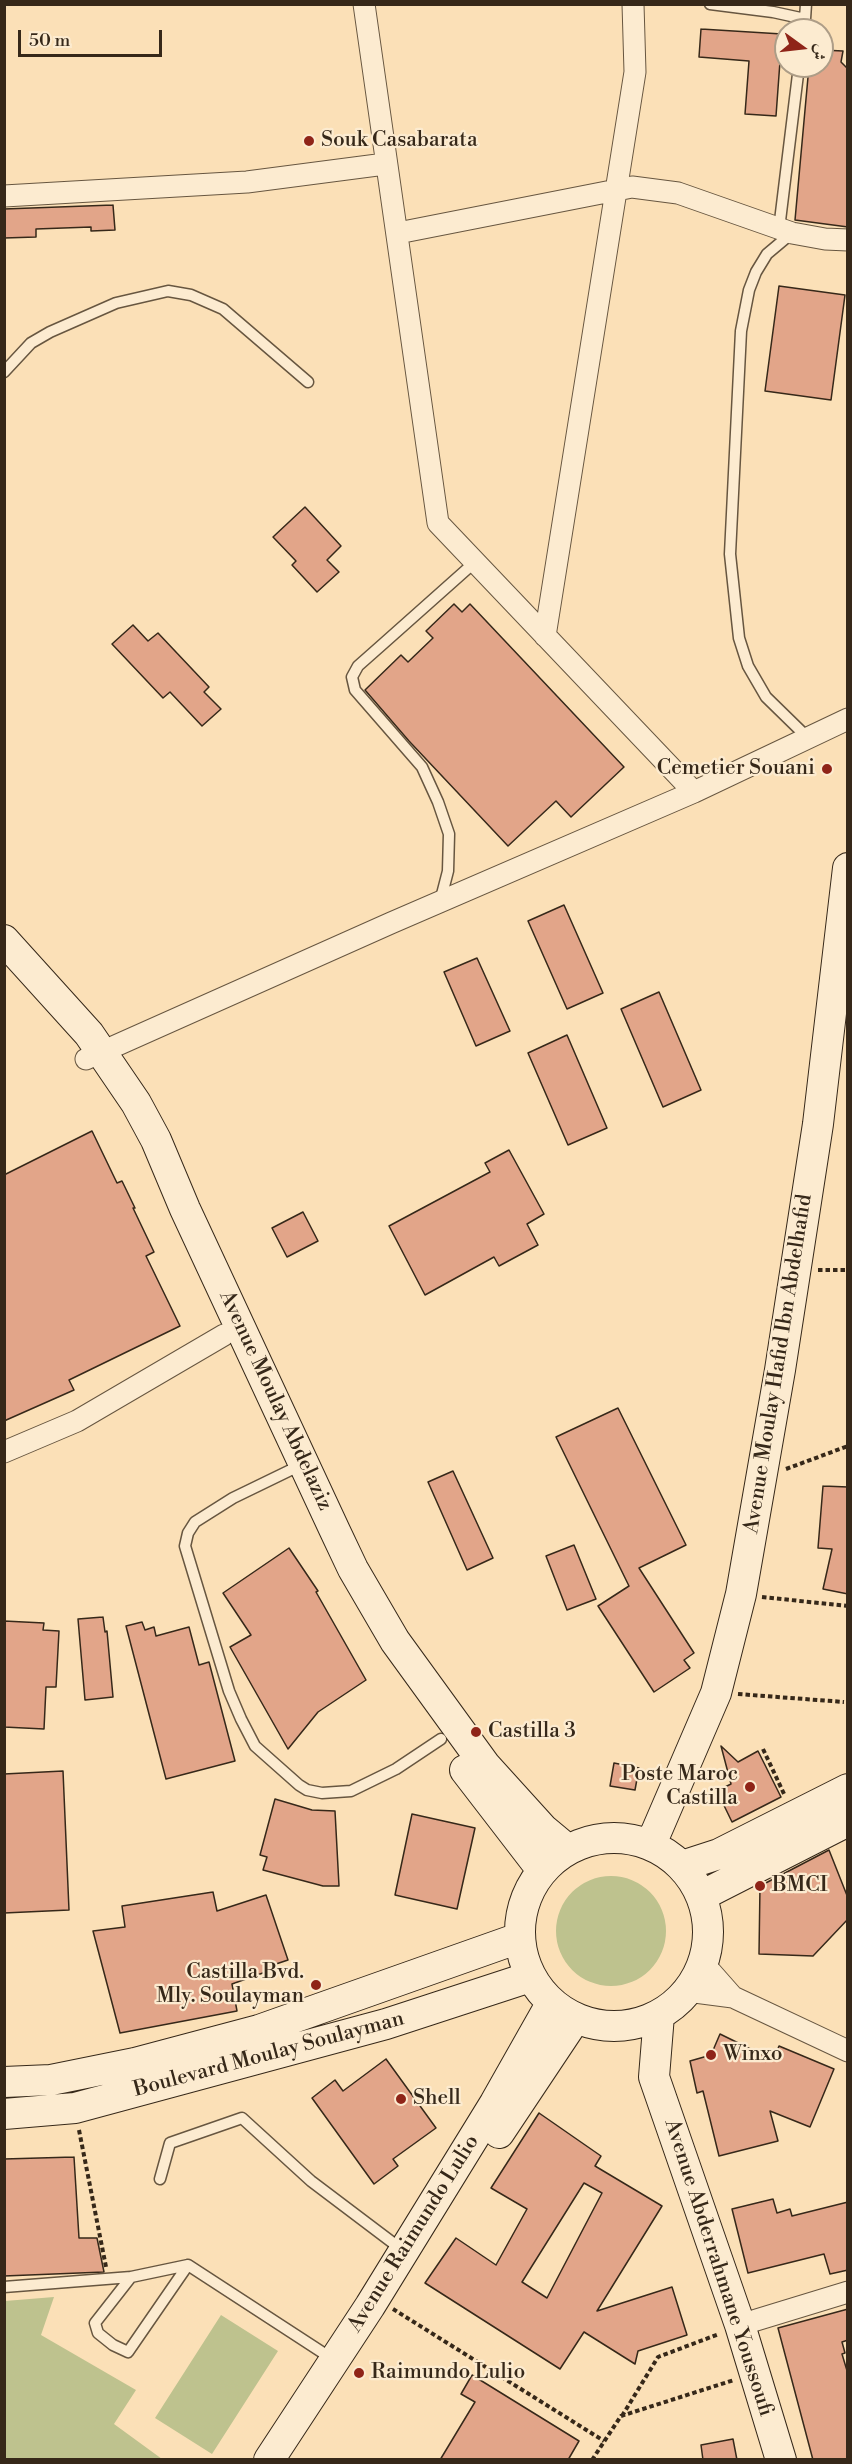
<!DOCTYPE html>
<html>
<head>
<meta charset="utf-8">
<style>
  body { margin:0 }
  #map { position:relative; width:852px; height:2464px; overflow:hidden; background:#fbe0b7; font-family:"Libre Bodoni",Amiri,serif }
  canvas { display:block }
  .frame { position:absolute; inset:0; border:6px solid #362819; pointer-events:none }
  .north { position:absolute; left:774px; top:18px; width:60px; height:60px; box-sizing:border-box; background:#fcebd0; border:2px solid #ad9d87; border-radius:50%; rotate:105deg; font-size:16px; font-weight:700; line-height:24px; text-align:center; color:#362819 }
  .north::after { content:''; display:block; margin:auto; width:21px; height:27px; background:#8f2418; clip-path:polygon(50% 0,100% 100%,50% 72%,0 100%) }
  .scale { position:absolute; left:18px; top:30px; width:144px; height:27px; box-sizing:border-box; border:3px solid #362819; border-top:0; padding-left:8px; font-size:18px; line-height:21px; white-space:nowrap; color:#362819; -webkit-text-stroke:4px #fcebd0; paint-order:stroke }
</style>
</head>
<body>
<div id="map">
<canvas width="852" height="2464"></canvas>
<div class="frame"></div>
<div class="north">ش</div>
<div class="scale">50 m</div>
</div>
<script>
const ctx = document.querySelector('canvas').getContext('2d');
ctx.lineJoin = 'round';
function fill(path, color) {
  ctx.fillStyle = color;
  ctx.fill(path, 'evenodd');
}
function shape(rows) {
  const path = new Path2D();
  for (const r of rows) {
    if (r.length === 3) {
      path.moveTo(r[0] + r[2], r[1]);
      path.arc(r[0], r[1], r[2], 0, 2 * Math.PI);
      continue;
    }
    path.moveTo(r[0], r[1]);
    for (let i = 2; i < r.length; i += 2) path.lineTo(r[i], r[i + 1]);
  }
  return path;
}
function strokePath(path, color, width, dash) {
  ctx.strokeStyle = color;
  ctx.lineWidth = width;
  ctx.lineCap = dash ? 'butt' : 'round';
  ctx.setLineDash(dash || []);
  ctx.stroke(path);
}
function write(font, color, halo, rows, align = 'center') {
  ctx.font = font + ' "Libre Bodoni",serif';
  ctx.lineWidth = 4.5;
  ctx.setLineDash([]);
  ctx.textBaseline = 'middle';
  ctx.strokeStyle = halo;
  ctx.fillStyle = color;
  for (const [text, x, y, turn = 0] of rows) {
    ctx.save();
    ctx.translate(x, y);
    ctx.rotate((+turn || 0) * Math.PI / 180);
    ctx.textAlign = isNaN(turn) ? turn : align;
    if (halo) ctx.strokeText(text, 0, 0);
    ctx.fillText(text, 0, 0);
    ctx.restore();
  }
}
fill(shape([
  [611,1931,55],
  [54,2297,41,2335,136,2390,114,2424,162,2459,5,2459,5,2301],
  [221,2315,278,2351,212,2454,155,2418]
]), '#bec28e');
const building = shape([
  [701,29,782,34,776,116,745,114,749,61,699,57,701,29],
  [822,50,843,51,841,62,848,69,848,227,795,220,809,66,822,66,822,50],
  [113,205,115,230,91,231,91,227,36,229,36,237,4,238,4,209,113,205],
  [779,286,845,295,831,400,765,391,779,286],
  [305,507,341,546,327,560,339,572,317,592,292,565,296,561,273,537,305,507],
  [454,604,462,612,470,604,624,767,571,817,556,801,508,846,409,741,365,690,401,655,408,662,433,638,426,631,454,604],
  [133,625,148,641,158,633,209,687,204,692,221,709,202,726,170,692,163,698,112,644,133,625],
  [564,905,603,993,567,1009,528,921,564,905],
  [477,958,510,1031,476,1046,444,972,477,958],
  [659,992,701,1090,663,1107,621,1009,659,992],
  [567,1035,607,1128,568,1145,528,1053,567,1035],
  [92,1131,117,1183,122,1181,135,1208,133,1208,154,1252,146,1256,180,1326,69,1380,74,1390,4,1421,4,1175,92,1131],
  [509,1150,544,1214,527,1224,538,1245,499,1266,494,1257,425,1295,389,1226,490,1172,485,1163,509,1150],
  [303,1212,318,1241,287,1257,272,1228,303,1212],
  [618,1408,686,1545,639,1568,694,1653,684,1660,690,1668,654,1692,598,1606,629,1586,556,1437,618,1408],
  [453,1471,493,1558,467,1570,428,1482,453,1471],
  [823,1486,848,1487,848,1594,823,1589,832,1549,818,1548,823,1486],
  [574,1545,596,1599,567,1610,546,1556,574,1545],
  [289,1548,318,1591,316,1592,366,1680,318,1712,288,1749,230,1647,251,1635,223,1593,289,1548],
  [103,1617,105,1632,107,1631,113,1697,85,1700,78,1619,103,1617],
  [4,1621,44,1623,43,1630,59,1631,56,1687,46,1687,44,1729,4,1727,4,1621],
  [142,1622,145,1630,154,1627,156,1636,189,1627,199,1665,209,1662,235,1761,166,1779,126,1626,142,1622],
  [721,1746,738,1762,758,1751,781,1797,732,1822,717,1791,731,1784,721,1746],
  [614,1763,639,1768,635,1790,610,1786,614,1763],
  [63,1771,69,1910,4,1913,4,1774,63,1771],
  [275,1799,312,1810,335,1811,339,1886,323,1886,263,1870,267,1857,260,1855,275,1799],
  [412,1814,475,1828,457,1909,395,1895,412,1814],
  [829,1850,848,1898,848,1919,813,1956,759,1954,760,1886,829,1850],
  [213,1892,217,1911,266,1895,288,1960,273,1965,274,1969,232,1984,237,2011,120,2033,93,1931,125,1927,122,1906,213,1892],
  [720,2034,773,2060,779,2046,834,2069,810,2127,770,2111,778,2141,719,2156,703,2091,697,2093,690,2061,711,2055,720,2034],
  [386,2059,436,2128,393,2159,398,2166,374,2184,312,2098,335,2080,343,2091,386,2059],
  [539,2113,601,2156,595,2166,662,2206,597,2311,672,2287,687,2335,638,2351,635,2364,584,2332,560,2369,425,2283,456,2238,496,2265,527,2209,491,2188,539,2113],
  [584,2183,602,2193,547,2298,522,2282,584,2183],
  [74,2157,79,2238,97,2238,104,2272,4,2276,4,2159,74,2157],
  [773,2199,777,2213,790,2209,792,2216,848,2202,848,2270,830,2274,824,2254,748,2273,732,2209,773,2199],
  [848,2309,848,2340,842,2342,845,2353,842,2354,848,2374,848,2460,813,2460,778,2328,848,2309],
  [472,2375,579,2441,568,2460,440,2460,475,2402,461,2394,472,2375],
  [733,2439,737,2460,703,2460,701,2445,733,2439]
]);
fill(building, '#e2a589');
strokePath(building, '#362819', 1.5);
const lane = shape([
  [710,4,773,12,805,19,804,30],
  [805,19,806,4],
  [779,229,799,66],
  [792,233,767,254,756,272,749,290,741,331,730,554,739,638,748,666,766,697,809,739],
  [4,372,31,343,50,332,116,303,168,291,191,295,223,309,308,382],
  [440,902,448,871,449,834,438,802,422,767,355,690,352,677,358,666,384,643,475,562],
  [301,1465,233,1498,195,1522,188,1533,185,1546,229,1691,241,1719,255,1746,299,1785,307,1790,322,1793,351,1791,396,1769,441,1739],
  [160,2179,170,2143,242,2118,311,2181,401,2249],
  [188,2265,128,2352,113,2345,98,2333,95,2323,131,2277,188,2265,334,2360],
  [4,2287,131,2277]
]);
const street = shape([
  [364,4,438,523,694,792],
  [4,196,247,182,385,164],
  [398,233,632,187,678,193,792,233,825,239,848,240],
  [545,636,635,72,633,4],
  [86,1059,391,923,694,792,848,719],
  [4,1452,77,1421,224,1335],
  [703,1963,733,1997],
  [687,1991,733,1997,848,2051],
  [740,2325,848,2292]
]);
const secondary = shape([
  [4,940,89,1034,136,1103,156,1140,185,1209,335,1531,353,1569,395,1641,485,1765,543,1829,567,1849],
  [465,1770,542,1870],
  [614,1932,94],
  [651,1844,716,1693,741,1594,780,1370,818,1124,848,868],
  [682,1866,719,1854,848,1789],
  [701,1896,848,1821],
  [659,2015,654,2077,740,2325,781,2460],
  [4,2082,51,2080,135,2063,259,2030,519,1938],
  [4,2114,75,2108,386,2024,530,1977],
  [499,2133,575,2019],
  [269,2460,370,2306,495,2103,551,2004]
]);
strokePath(lane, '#675640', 13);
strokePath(street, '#675640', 23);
strokePath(secondary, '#362819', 32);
strokePath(shape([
  [818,1270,848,1270],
  [786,1469,848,1446],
  [762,1597,848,1606],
  [738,1694,844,1702],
  [763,1749,785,1796],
  [79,2130,106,2267],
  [393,2309,604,2441],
  [622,2416,658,2357,719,2334],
  [592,2460,621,2416,734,2380]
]), '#362819', 4, [4.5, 3]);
strokePath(lane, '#fcebd0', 10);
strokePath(street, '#fcebd0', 21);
strokePath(secondary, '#fcebd0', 30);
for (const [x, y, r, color] of [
  [309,141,6,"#8f2418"],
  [827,769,6,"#8f2418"],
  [476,1732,6,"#8f2418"],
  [750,1787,6,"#8f2418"],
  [760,1886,6,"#8f2418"],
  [316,1985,6,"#8f2418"],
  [711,2055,6,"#8f2418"],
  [401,2099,6,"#8f2418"],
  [359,2373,6,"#8f2418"]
]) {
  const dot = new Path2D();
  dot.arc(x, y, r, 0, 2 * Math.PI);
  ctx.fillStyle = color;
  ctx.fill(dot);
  strokePath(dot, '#fcebd0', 2);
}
write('21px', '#362819', '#fcebd0', [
  ["Souk Casabarata",321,141],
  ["Cemetier Souani",815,769,"right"],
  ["Castilla 3",488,1732],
  ["Poste Maroc",738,1775,"right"],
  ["Castilla",738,1799,"right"],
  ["BMCI",772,1886],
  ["Castilla Bvd.",304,1973,"right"],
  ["Mly. Soulayman",304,1997,"right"],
  ["Winxo",723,2055],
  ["Shell",413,2099],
  ["Raimundo Lulio",371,2373]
], 'left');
write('21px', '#362819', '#fcebd0', [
  ["Avenue Moulay Hafid Ibn Abdelhafid",779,1364,-81],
  ["Avenue Moulay Abdelaziz",275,1401,65],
  ["Boulevard Moulay Soulayman",269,2055,-15],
  ["Avenue Raimundo Lulio",414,2234,-58],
  ["Avenue Abderrahmane Youssoufi",718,2268,72]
]);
</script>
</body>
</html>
